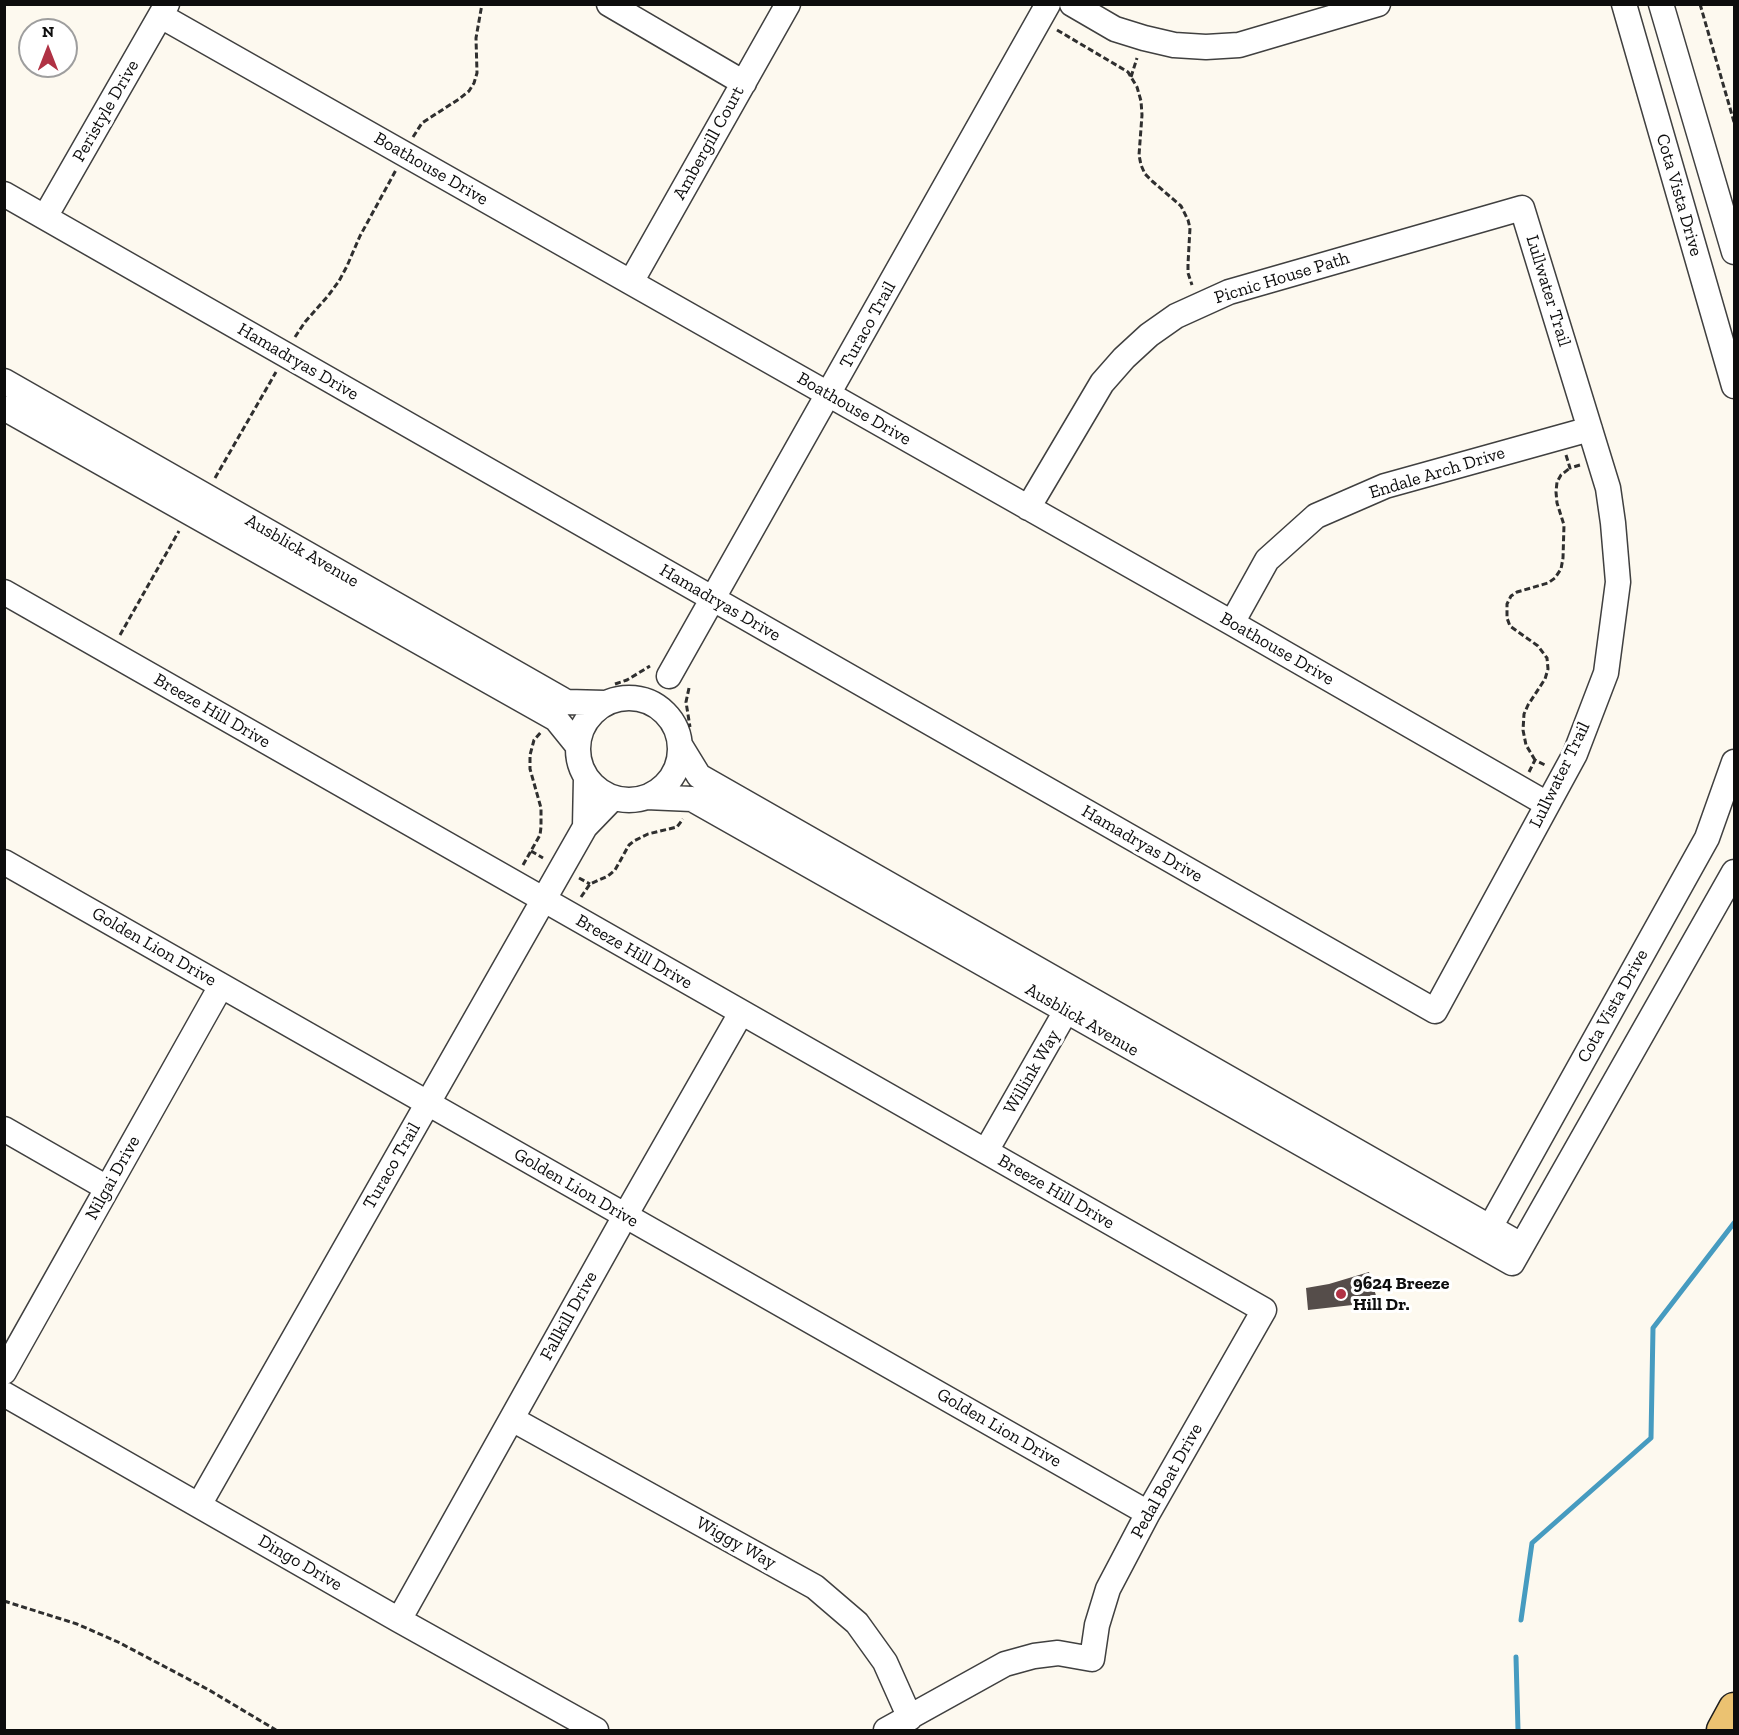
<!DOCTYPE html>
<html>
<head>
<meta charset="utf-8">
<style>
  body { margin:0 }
  #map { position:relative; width:1739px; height:1735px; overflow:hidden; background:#fdf9ef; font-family:"Zilla Slab",serif }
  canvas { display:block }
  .frame { position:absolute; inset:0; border:6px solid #0d0d0d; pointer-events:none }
  .north { position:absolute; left:18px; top:18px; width:60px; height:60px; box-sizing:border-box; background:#fff; border:2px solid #9e9e9e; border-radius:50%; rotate:0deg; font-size:16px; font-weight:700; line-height:24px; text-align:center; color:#0d0d0d }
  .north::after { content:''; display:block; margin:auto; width:21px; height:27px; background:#b03244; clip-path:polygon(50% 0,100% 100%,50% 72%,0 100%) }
</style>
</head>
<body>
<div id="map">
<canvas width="1739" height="1735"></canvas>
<div class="frame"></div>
<div class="north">N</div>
</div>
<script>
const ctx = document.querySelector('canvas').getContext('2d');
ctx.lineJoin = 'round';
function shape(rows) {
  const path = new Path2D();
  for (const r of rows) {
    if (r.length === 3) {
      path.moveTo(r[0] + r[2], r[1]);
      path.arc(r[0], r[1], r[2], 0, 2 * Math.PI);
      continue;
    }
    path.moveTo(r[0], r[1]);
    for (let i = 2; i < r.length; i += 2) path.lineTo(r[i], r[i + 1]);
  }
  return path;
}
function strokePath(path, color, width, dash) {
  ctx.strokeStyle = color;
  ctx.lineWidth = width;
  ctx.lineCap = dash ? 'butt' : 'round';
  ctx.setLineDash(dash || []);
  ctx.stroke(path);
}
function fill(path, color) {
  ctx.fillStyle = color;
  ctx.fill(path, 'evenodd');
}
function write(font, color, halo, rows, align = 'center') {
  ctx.font = font + ' "Zilla Slab",serif';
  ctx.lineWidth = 6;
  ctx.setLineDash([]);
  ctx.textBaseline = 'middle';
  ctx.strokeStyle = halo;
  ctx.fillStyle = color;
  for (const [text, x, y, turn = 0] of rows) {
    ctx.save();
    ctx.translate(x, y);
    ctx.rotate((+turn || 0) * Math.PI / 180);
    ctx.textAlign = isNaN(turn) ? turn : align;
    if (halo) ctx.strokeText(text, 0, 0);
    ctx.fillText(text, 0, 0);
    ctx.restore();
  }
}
strokePath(shape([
  [1521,1620,1532,1543,1651,1438,1653,1328,1734,1223],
  [1516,1657,1518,1730]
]), '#469bc0', 5);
fill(shape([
  [1369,1272,1377,1299,1370,1303,1308,1310,1306,1288,1329,1284]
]), '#554d4a');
const minor = shape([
  [609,4,744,83],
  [1072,4,1115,29,1144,38,1174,45,1206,47,1239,45,1378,4],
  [1624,4,1734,386],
  [1661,4,1734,252],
  [161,16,1232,623,1547,804],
  [4,194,1435,1011,1575,754,1606,673,1618,582,1613,523,1608,488,1522,208,1229,292,1176,316,1149,335,1124,358,1102,383,1028,508],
  [45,217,167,4],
  [631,282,788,4],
  [4,381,563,700,567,702,605,703],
  [4,408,556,719,577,745],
  [4,592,1264,1310,1148,1513,1108,1589,1097,1625,1092,1659,1058,1653,1034,1656,1005,1664,886,1730],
  [1232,623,1267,560,1316,516,1385,486,1590,429],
  [669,676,1048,4],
  [629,749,51],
  [680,745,699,776,1521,1245],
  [586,778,585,827,613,798],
  [646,797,692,799,1512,1263,1734,872],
  [4,862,1148,1513],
  [4,1129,107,1188],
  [986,1151,1074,997],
  [1483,1240,1707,838,1734,762],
  [4,1372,221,986],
  [4,1394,399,1620,596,1730],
  [512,1419,815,1587,857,1623,885,1662,910,1718],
  [199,1505,585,827],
  [399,1620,625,1216,741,1013]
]);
const major = shape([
  [1722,1730,1734,1708]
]);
strokePath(minor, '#404040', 27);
strokePath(major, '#1e1e1e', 33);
strokePath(shape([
  [1700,4,1734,122],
  [1057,30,1128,72,1137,87,1141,101,1142,115,1139,155,1141,165,1145,174,1152,181,1181,206,1188,220,1190,228,1188,264,1188,273,1192,285],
  [1131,77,1137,58],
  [413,137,422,123,459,99,469,91,474,83,477,73,476,38,482,4],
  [295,337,305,322,328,296,339,281,347,266,360,236,396,170],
  [1566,455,1570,468,1580,465],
  [215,478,276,372],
  [120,635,179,531],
  [615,684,627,680,650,666],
  [689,688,686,702,690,727],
  [1535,760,1526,745,1523,730,1524,714,1528,705,1545,679,1548,669,1547,658,1538,646,1510,626,1507,618,1507,604,1511,596,1517,592,1548,583,1555,578,1561,569,1563,558,1564,525,1557,503,1556,492,1557,482,1561,475,1570,468],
  [1529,772,1535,760,1547,766],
  [531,851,543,858],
  [523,865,540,835,541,827,541,808,530,769,530,755,534,740,541,732],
  [579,878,590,884],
  [581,897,590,884,608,876,615,870,629,845,634,841,648,834,677,827,683,819],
  [4,1601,77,1624,118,1642,209,1690,276,1730]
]), '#2f2f2f', 3, [6, 3]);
strokePath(minor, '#fff', 24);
strokePath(major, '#ebc271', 30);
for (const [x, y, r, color] of [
  [1341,1294,6,"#b03244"]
]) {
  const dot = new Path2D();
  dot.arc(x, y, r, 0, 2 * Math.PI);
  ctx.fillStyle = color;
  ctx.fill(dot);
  strokePath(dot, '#fff', 2);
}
write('18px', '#0d0d0d', '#fff', [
  ["Peristyle Drive",106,111,-60],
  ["Ambergill Court",709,143,-61],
  ["Boathouse Drive",431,169,30],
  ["Cota Vista Drive",1679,195,74],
  ["Picnic House Path",1282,278,-17],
  ["Lullwater Trail",1548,291,73],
  ["Turaco Trail",868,325,-61],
  ["Hamadryas Drive",298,362,30],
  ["Boathouse Drive",854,409,30],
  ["Endale Arch Drive",1437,473,-17],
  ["Ausblick Avenue",302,551,30],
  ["Hamadryas Drive",720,603,30],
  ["Boathouse Drive",1277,649,30],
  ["Breeze Hill Drive",212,711,30],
  ["Lullwater Trail",1560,775,-64],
  ["Hamadryas Drive",1142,844,30],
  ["Golden Lion Drive",154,947,30],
  ["Breeze Hill Drive",634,952,30],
  ["Cota Vista Drive",1613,1006,-61],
  ["Ausblick Avenue",1082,1020,30],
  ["Willink Way",1032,1072,-60],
  ["Turaco Trail",392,1166,-60],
  ["Nilgai Drive",113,1178,-61],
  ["Golden Lion Drive",576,1188,30],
  ["Breeze Hill Drive",1056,1192,30],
  ["Fallkill Drive",569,1316,-61],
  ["Golden Lion Drive",999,1428,30],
  ["Pedal Boat Drive",1167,1481,-61],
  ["Wiggy Way",736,1543,29],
  ["Dingo Drive",300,1563,30]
]);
write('bold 18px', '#0d0d0d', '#fff', [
  ["9624 Breeze",1353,1284],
  ["Hill Dr.",1353,1305]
], 'left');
</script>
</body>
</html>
